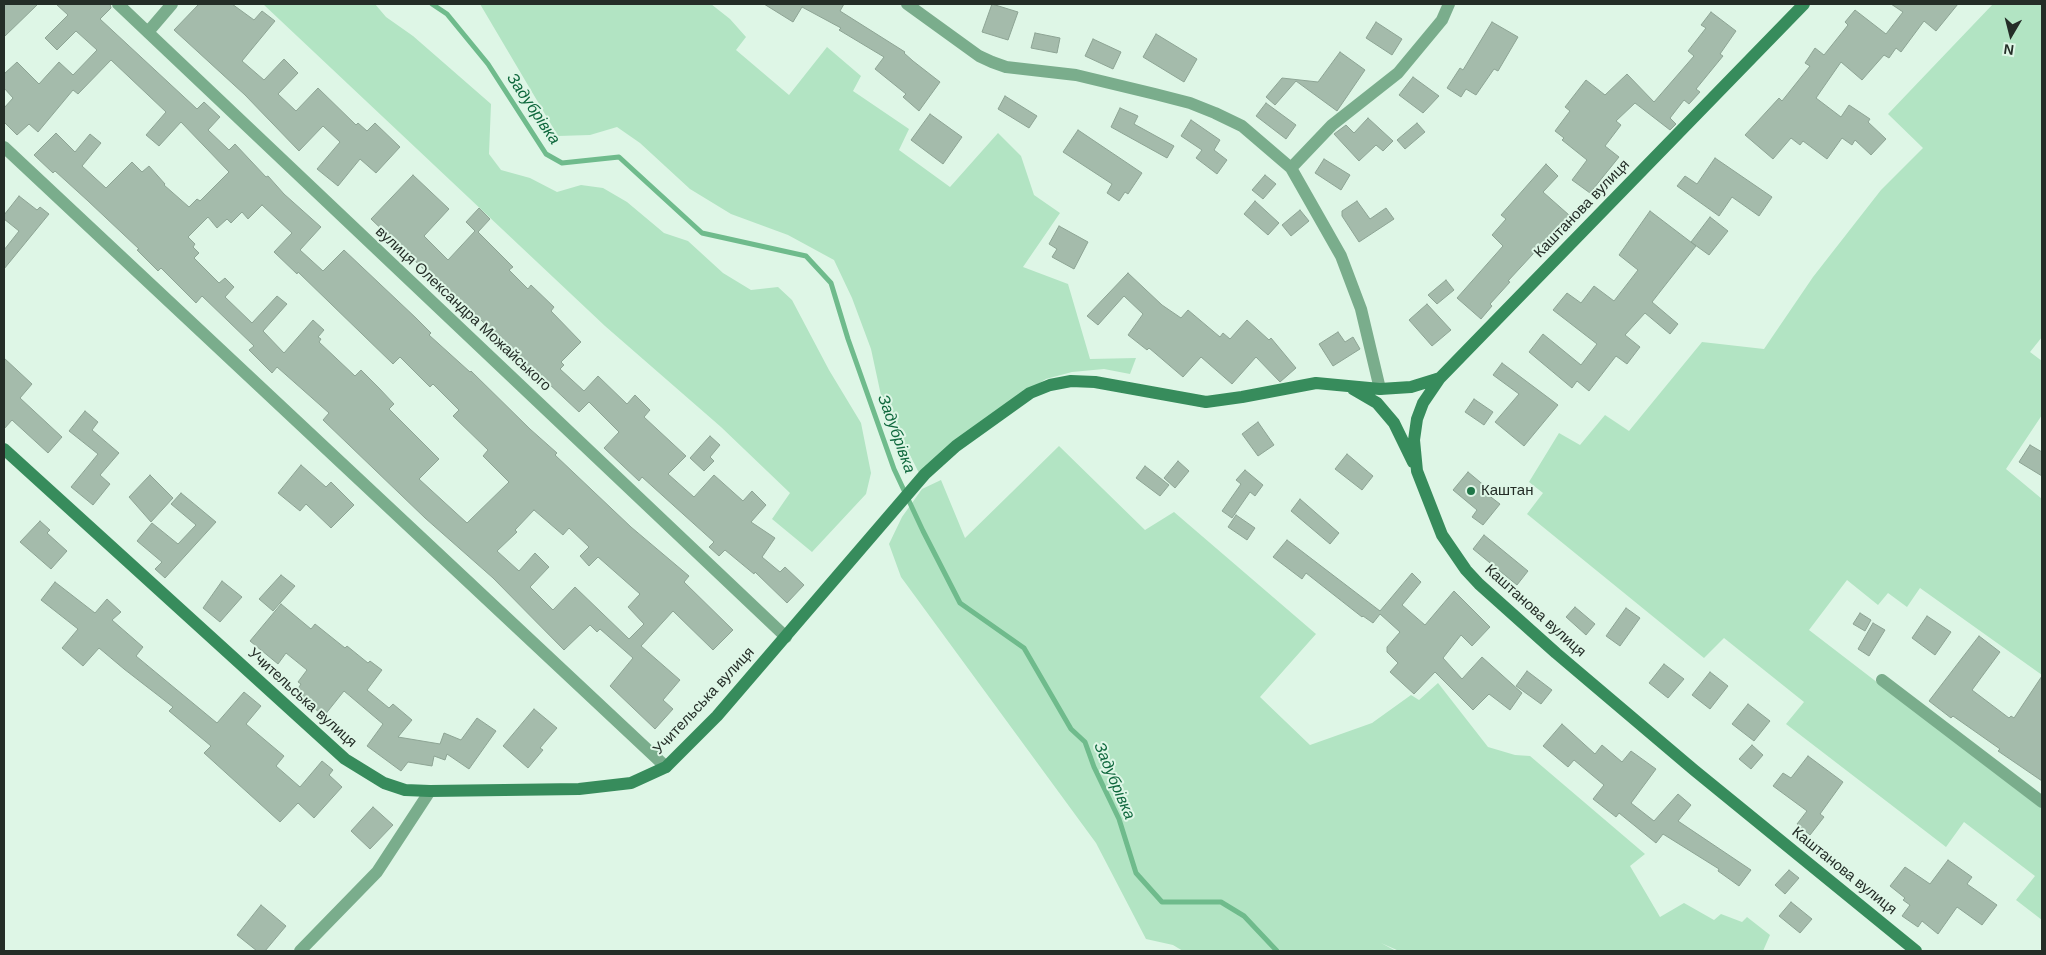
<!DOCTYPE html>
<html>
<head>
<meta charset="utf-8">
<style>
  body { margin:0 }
  #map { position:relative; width:2046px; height:955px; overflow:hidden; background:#def6e6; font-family:Arial,sans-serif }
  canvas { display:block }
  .frame { position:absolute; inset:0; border:5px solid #242d27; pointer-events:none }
  .north { position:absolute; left:1986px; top:10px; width:50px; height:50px; -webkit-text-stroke:4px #def6e6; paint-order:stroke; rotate:188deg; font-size:14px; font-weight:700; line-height:20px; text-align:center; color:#242d27 }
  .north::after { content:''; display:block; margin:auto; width:18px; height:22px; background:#242d27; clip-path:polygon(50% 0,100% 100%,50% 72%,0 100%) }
</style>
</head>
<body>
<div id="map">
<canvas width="2046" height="955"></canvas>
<div class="frame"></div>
<div class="north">N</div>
</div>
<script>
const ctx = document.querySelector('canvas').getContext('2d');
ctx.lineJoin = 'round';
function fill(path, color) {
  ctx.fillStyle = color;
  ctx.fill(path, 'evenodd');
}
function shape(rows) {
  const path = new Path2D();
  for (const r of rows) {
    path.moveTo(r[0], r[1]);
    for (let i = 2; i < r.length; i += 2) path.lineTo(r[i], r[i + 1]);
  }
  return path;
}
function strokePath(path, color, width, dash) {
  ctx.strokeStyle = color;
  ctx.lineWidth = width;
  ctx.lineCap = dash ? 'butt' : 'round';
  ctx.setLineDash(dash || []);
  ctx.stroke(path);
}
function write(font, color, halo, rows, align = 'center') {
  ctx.font = font + ' Arial,sans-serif';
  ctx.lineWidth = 4;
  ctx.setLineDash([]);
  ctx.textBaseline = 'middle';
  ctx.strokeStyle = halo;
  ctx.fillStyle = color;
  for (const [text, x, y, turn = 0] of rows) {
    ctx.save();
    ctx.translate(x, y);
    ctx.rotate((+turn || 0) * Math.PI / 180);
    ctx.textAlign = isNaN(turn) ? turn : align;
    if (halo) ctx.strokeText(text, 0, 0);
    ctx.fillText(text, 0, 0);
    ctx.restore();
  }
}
fill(shape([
  [263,4,375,4,386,17,413,36,491,104,489,154,501,170,530,178,557,192,581,185,603,188,627,202,664,233,688,241,723,273,751,290,778,287,792,300,829,370,861,423,871,473,866,494,812,552,772,519,790,493,721,427,605,326],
  [480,4,711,4,730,19,746,37,736,50,789,95,827,47,861,76,853,91,909,129,899,150,950,187,998,133,1021,156,1034,195,1060,213,1023,267,1068,284,1090,359,1136,358,1130,374,1104,369,1072,372,1046,379,1003,406,919,473,882,400,871,349,852,298,834,260,788,235,731,214,690,189,640,143,617,127,590,135,558,136],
  [1993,4,2042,4,2042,337,2030,352,2042,361,2042,415,2006,469,2042,499,2042,675,1920,588,1907,607,1888,593,1878,605,1847,580,1809,630,2042,809,2042,920,2016,900,2035,876,1964,822,1946,847,1786,724,1804,702,1724,638,1704,658,1527,514,1543,493,1529,482,1559,433,1580,445,1605,415,1629,431,1702,342,1764,349,1813,277,1881,190,1923,148,1888,114],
  [1059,446,1145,530,1174,512,1316,634,1260,697,1310,745,1372,723,1411,695,1419,700,1438,683,1488,747,1515,755,1530,756,1645,854,1630,866,1660,917,1684,903,1714,920,1721,914,1742,922,1747,917,1770,935,1763,951,1399,951,1381,943,1396,951,1183,951,1173,945,1146,939,1096,843,901,577,889,544,902,517,922,489,941,480,965,538]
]), '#b2e4c3');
strokePath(shape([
  [432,4,447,14,488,64,546,154,562,163,619,157,702,233,806,256,831,283,848,339,894,469,923,531,960,603,1024,648,1071,729,1085,742,1094,767,1119,819,1136,873,1162,902,1221,902,1244,916,1277,951]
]), '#6fbb8c', 5);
const building = shape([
  [4,4,38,4,4,37,4,4],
  [56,4,110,4,111,8,100,19,197,109,204,102,220,117,208,130,229,150,235,144,266,177,268,176,284,194,321,227,300,250,323,271,344,250,416,318,431,333,429,335,470,372,471,371,530,429,557,453,555,455,631,527,689,576,684,582,733,630,713,650,673,611,641,646,680,680,663,700,673,709,655,729,610,686,633,658,600,629,597,632,590,625,564,650,493,578,425,518,323,420,329,413,277,367,272,373,249,350,254,346,202,296,196,303,161,268,158,271,137,250,139,249,88,201,55,171,53,173,34,155,56,133,75,152,90,134,101,143,82,166,106,188,132,162,142,172,149,166,165,184,164,185,189,207,197,199,200,201,229,172,181,122,159,146,146,135,166,112,111,60,78,94,73,90,38,132,29,124,17,135,4,122,4,108,13,98,4,88,4,74,17,62,39,84,59,62,73,75,97,50,76,31,57,50,45,38,68,15,56,4],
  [262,205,292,233,274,252,297,274,298,272,393,364,400,357,430,387,433,384,459,410,453,416,488,450,483,456,509,482,467,523,419,479,439,459,389,409,394,404,379,388,361,370,355,376,319,342,321,339,318,337,324,330,313,320,284,353,263,331,287,304,277,296,252,323,225,297,234,287,225,278,219,283,194,258,199,253,193,247,195,244,188,237,208,217,217,228,227,219,231,223,242,212,248,219,262,205],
  [534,510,563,535,569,528,589,547,580,556,589,566,598,557,640,594,628,607,644,624,629,639,575,587,553,610,530,587,549,567,535,553,519,571,497,551,517,532,515,530,534,510],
  [199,4,232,4,254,20,262,11,275,21,242,61,264,80,284,59,298,73,278,94,296,111,318,88,356,125,358,123,367,131,375,123,400,147,376,173,360,159,338,186,317,169,340,142,323,126,299,151,245,95,174,30,199,4],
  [764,4,844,4,840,11,905,52,904,53,913,61,940,82,919,111,903,97,906,94,875,69,884,57,839,30,841,28,802,7,793,22,764,4],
  [992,4,1018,12,1008,40,982,32,992,4],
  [1891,4,1958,4,1936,31,1924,21,1901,52,1896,48,1889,58,1884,55,1862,80,1841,62,1816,98,1841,117,1849,105,1870,119,1868,122,1886,139,1871,155,1855,140,1852,145,1842,138,1827,159,1803,141,1800,145,1791,138,1773,159,1745,135,1779,98,1782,101,1810,66,1805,63,1815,48,1824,55,1848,25,1845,22,1855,10,1886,34,1903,12,1891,4],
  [1711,12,1736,31,1720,54,1723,56,1696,89,1700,92,1689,104,1684,100,1670,118,1676,124,1670,130,1635,103,1616,121,1621,125,1605,146,1619,157,1590,193,1572,180,1587,160,1562,140,1564,138,1555,131,1570,111,1565,107,1586,80,1605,95,1627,74,1654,102,1694,56,1688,51,1706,28,1701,25,1711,12],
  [1376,22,1402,39,1392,55,1366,38,1376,22],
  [1492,22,1518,37,1498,71,1494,69,1476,95,1466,89,1461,97,1447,88,1460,68,1463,70,1492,22],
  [1035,33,1060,38,1057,53,1031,48,1035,33],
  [1156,34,1197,59,1184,82,1143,57,1156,34],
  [1093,39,1121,52,1113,69,1085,56,1093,39],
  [1340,52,1365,70,1337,111,1296,81,1275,105,1266,97,1282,78,1318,82,1340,52],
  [1413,77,1439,96,1423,113,1399,95,1413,77],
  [1005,96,1037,116,1029,128,998,109,1005,96],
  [1266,103,1296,125,1286,139,1256,116,1266,103],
  [1120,108,1138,116,1134,124,1174,146,1167,158,1111,127,1120,108],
  [930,114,962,137,943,164,911,140,930,114],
  [1368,118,1393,141,1383,151,1376,145,1359,161,1334,134,1346,125,1354,133,1368,118],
  [1191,120,1220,140,1214,150,1227,160,1217,174,1196,158,1202,150,1181,136,1191,120],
  [1417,123,1425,132,1405,149,1397,140,1417,123],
  [1078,130,1142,173,1128,194,1125,192,1119,201,1107,193,1112,184,1063,152,1078,130],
  [1715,158,1772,197,1759,216,1732,197,1719,216,1677,186,1685,176,1697,184,1715,158],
  [1324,159,1350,175,1341,190,1315,173,1324,159],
  [1546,164,1558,176,1543,192,1569,215,1508,281,1510,282,1490,304,1492,306,1481,319,1457,298,1503,246,1492,235,1506,219,1501,215,1546,164],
  [413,175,449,209,424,236,448,260,475,231,466,222,479,208,490,219,478,232,513,267,509,270,528,289,531,285,554,307,551,311,581,342,561,362,564,365,560,369,584,391,598,376,627,404,635,395,650,410,644,417,686,456,668,474,694,497,714,475,743,501,752,491,766,505,751,522,775,538,762,557,780,572,785,567,804,585,787,603,755,572,754,574,725,550,719,556,709,547,714,542,642,477,639,481,604,448,619,432,589,402,579,412,547,382,545,384,475,314,473,316,371,219,413,175],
  [1265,175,1276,184,1263,199,1252,190,1265,175],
  [19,196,37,210,40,207,49,214,4,269,4,250,19,231,4,219,4,215,19,196],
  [1255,201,1279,223,1268,235,1244,214,1255,201],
  [1357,201,1370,219,1386,208,1394,219,1359,242,1342,216,1342,211,1357,201],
  [1300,210,1309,221,1291,236,1282,225,1300,210],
  [1650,211,1696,246,1652,302,1678,324,1670,334,1645,313,1625,335,1640,347,1627,364,1616,356,1589,391,1577,381,1572,388,1529,352,1543,334,1581,365,1597,344,1553,310,1567,293,1581,303,1594,286,1614,301,1638,270,1619,255,1650,211],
  [1710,217,1728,231,1709,255,1691,242,1710,217],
  [1059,226,1088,242,1074,269,1052,257,1057,249,1049,244,1059,226],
  [1128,273,1162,305,1181,318,1188,310,1220,337,1223,333,1230,339,1247,320,1269,340,1271,338,1296,368,1280,382,1256,357,1232,384,1201,357,1183,377,1149,348,1147,350,1128,335,1143,314,1124,296,1098,325,1087,316,1128,273],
  [1446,280,1454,290,1437,304,1428,295,1446,280],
  [1427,304,1451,330,1432,346,1409,320,1427,304],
  [1338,332,1345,342,1353,337,1360,349,1333,366,1319,344,1338,332],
  [4,358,32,384,20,398,62,437,48,453,12,420,4,429,4,358],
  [1502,363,1558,405,1524,446,1495,422,1519,394,1493,375,1502,363],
  [1474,399,1493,412,1484,425,1465,412,1474,399],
  [85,411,98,422,92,430,119,453,100,475,110,484,93,505,71,487,98,454,69,431,85,411],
  [1258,422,1274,445,1258,456,1242,434,1258,422],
  [710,436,720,445,710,457,714,461,704,471,690,458,710,436],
  [2030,445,2042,452,2042,476,2019,462,2030,445],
  [1347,454,1373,476,1362,490,1335,469,1347,454],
  [1178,461,1189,471,1175,488,1164,478,1178,461],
  [301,465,326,487,331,482,354,505,331,528,306,504,300,511,278,493,301,465],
  [1145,466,1169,485,1160,496,1136,478,1145,466],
  [1245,470,1263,485,1255,496,1250,492,1232,518,1222,511,1241,484,1236,480,1245,470],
  [1468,472,1486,487,1483,491,1500,504,1483,525,1472,517,1477,510,1453,490,1468,472],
  [150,475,173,498,151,522,129,497,150,475],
  [181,493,216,522,165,578,155,569,162,562,137,541,152,523,178,544,196,525,171,504,181,493],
  [1300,499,1339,533,1330,544,1291,511,1300,499],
  [1236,515,1255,528,1247,540,1228,527,1236,515],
  [40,521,50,530,47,533,67,551,51,569,20,542,40,521],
  [1484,535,1528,571,1517,585,1473,549,1484,535],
  [1287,540,1380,611,1412,573,1421,582,1402,605,1425,625,1454,591,1490,627,1472,646,1461,635,1443,658,1462,679,1482,657,1522,693,1510,710,1489,694,1473,710,1435,672,1414,694,1390,672,1398,663,1387,652,1387,647,1400,632,1380,614,1373,623,1363,616,1362,617,1306,573,1302,579,1273,557,1287,540],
  [281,575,295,586,273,611,259,599,281,575],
  [222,581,242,597,220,622,203,608,222,581],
  [55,582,95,613,107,599,121,612,112,620,143,647,136,656,217,723,244,692,261,706,246,724,284,756,276,766,300,787,322,761,333,770,329,775,342,787,314,818,298,803,280,822,204,753,211,746,169,711,173,707,124,669,99,648,83,666,62,648,78,629,41,600,55,582],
  [281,604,311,629,315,624,345,648,347,646,368,663,370,661,382,670,367,690,389,708,393,704,412,720,398,737,440,744,444,733,461,740,477,718,496,731,469,769,447,754,445,760,434,756,432,766,408,762,401,771,367,746,383,724,344,691,324,716,295,693,301,684,298,682,307,670,286,653,278,664,250,641,281,604],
  [1575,607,1595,624,1586,635,1566,617,1575,607],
  [1626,608,1640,618,1620,646,1606,636,1626,608],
  [1860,613,1871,620,1865,631,1853,624,1860,613],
  [1927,616,1951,632,1935,655,1912,638,1927,616],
  [1873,623,1885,630,1869,656,1858,649,1873,623],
  [1979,636,2000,652,1972,690,2009,718,2011,716,2014,718,2042,676,2042,781,1998,751,2000,749,1953,716,1951,718,1929,701,1979,636],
  [1664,664,1684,679,1668,698,1649,683,1664,664],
  [1527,671,1552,690,1541,704,1516,686,1527,671],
  [1710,672,1728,686,1710,709,1692,695,1710,672],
  [1748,704,1770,721,1754,741,1732,724,1748,704],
  [534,709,557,728,540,748,543,750,528,768,503,746,534,709],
  [1562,724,1595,754,1602,745,1622,762,1631,751,1656,769,1631,803,1654,821,1678,794,1691,805,1678,821,1751,870,1739,886,1718,871,1719,869,1663,834,1656,843,1619,813,1616,817,1593,799,1604,785,1574,760,1568,767,1543,746,1562,724],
  [1752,745,1763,755,1751,769,1739,759,1752,745],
  [1808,756,1843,782,1820,814,1824,817,1810,835,1797,824,1807,811,1773,786,1783,773,1791,778,1808,756],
  [373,807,393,825,370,849,351,831,373,807],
  [1948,860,1972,877,1967,884,1997,905,1982,925,1957,907,1938,934,1922,921,1918,927,1902,916,1910,905,1903,900,1905,898,1890,886,1905,867,1930,884,1948,860],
  [1789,870,1799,878,1785,894,1775,885,1789,870],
  [1791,902,1812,919,1800,933,1779,916,1791,902],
  [261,905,286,926,265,951,257,951,237,935,261,905]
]);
fill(building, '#a4bbab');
strokePath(building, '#8da494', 1);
strokePath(shape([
  [118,4,786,637],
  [907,4,979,56,992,62,1006,67,1076,75,1155,94,1190,103,1215,113,1242,126,1291,168,1341,256,1361,309,1380,389],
  [148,32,172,4],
  [4,147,666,767],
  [1291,168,1332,125,1398,73,1442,20,1449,4],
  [1882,680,2042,802],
  [300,951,377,872,430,791]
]), '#7aad8c', 12);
strokePath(shape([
  [1804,4,1440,378,1423,403,1417,419,1414,440,1417,471,1442,535,1466,570,1479,584,1556,653,1694,770,1916,951],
  [1353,389,1377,403,1394,423,1413,462],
  [4,449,345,759,384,783,405,790,430,791,579,789,631,783,666,767,717,716,925,474,956,446,1030,393,1050,385,1071,381,1095,382,1206,402,1242,397,1316,383,1380,389,1411,387,1440,378]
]), '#378c5c', 12);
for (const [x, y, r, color] of [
  [1471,491,5,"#207648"]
]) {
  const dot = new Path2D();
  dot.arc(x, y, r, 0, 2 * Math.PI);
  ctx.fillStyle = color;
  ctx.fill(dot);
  strokePath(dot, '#def6e6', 2);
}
write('15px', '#242d27', '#def6e6', [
  ["Каштанова вулиця",1582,209,-46],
  ["вулиця Олександра Можайського",463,309,43],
  ["Каштанова вулиця",1535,611,42],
  ["Учительська вулиця",302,698,42],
  ["Учительська вулиця",704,701,-47],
  ["Каштанова вулиця",1844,871,39]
]);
write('15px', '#242d27', '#def6e6', [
  ["Каштан",1481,491]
], 'left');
write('italic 16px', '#0f683d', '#def6e6', [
  ["Задубрівка",533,109,56],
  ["Задубрівка",896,434,70],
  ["Задубрівка",1114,781,67]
]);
</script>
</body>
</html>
